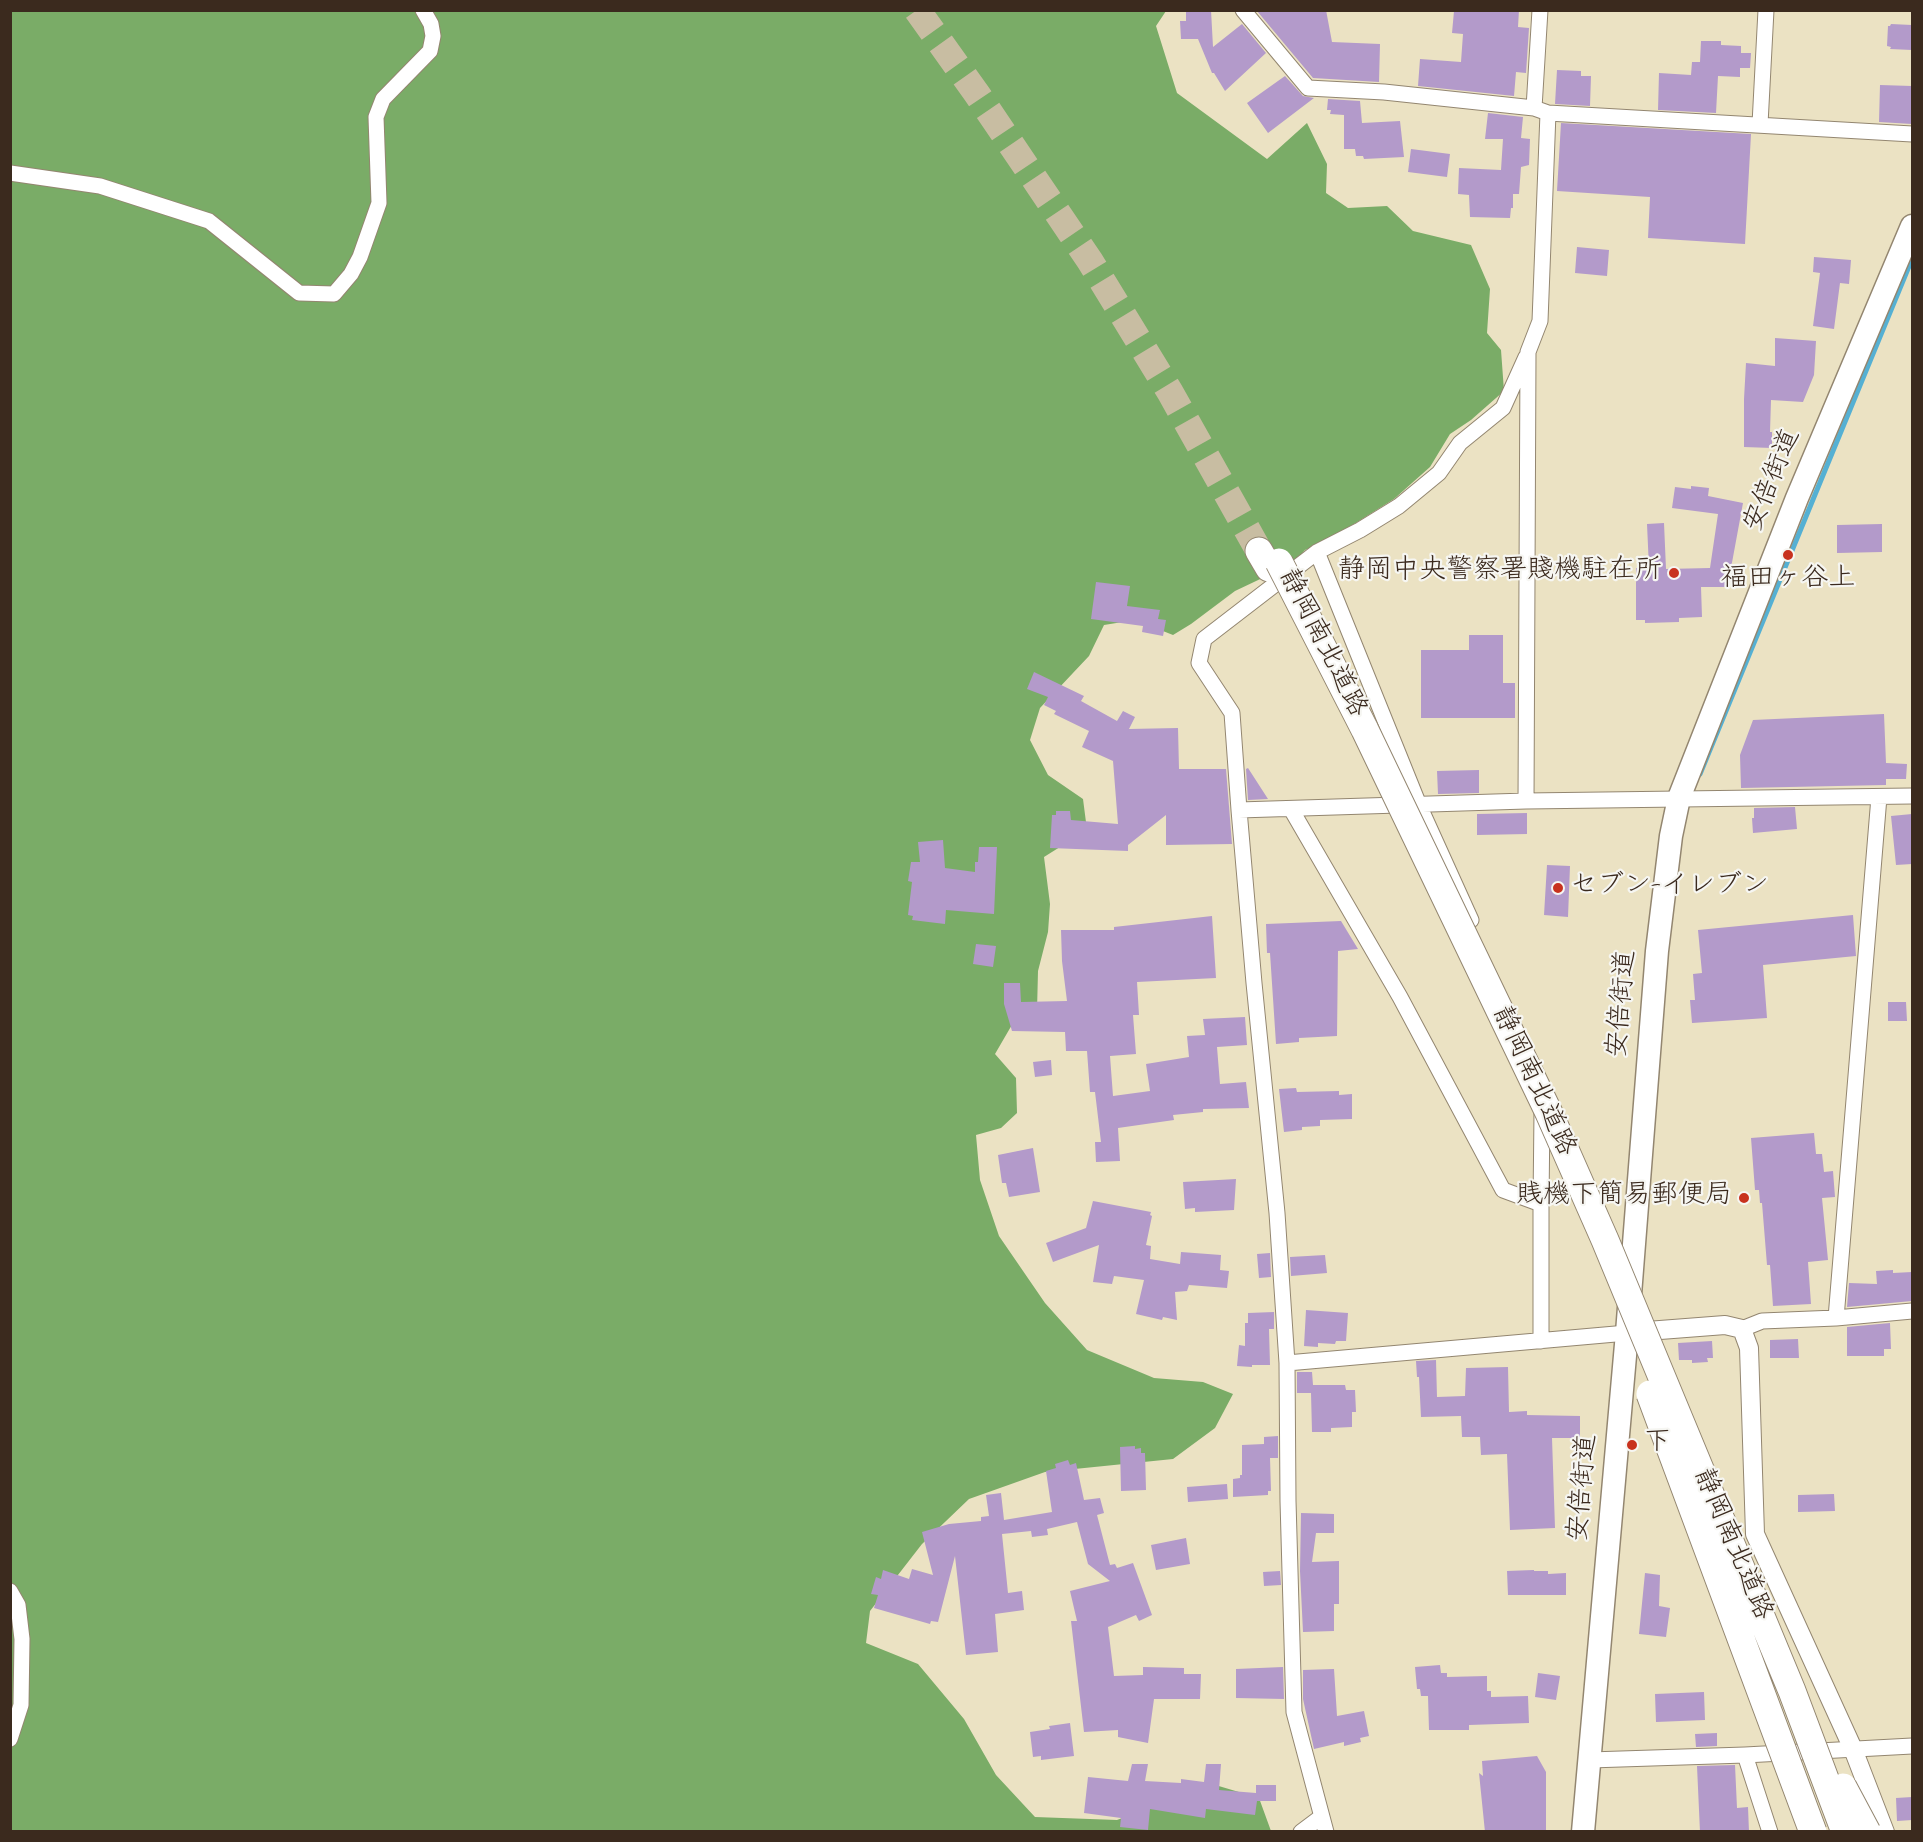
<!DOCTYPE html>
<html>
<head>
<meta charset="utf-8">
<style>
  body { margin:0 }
  #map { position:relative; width:1923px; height:1842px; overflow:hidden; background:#ebe2c3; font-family:"Indie Flower",sans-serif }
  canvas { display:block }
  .frame { position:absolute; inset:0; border:12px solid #3b2a1e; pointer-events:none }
</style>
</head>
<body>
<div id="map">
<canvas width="1923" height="1842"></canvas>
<div class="frame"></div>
</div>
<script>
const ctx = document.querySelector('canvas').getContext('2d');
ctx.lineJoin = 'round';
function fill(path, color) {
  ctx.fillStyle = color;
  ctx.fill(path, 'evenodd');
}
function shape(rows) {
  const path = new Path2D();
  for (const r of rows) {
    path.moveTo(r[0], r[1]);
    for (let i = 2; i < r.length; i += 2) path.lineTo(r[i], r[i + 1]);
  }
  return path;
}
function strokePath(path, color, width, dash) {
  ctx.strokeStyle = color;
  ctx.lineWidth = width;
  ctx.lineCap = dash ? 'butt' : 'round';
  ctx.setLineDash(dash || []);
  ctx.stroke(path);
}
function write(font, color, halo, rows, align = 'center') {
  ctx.font = font + ' "Indie Flower","Klee One",sans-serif';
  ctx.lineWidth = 4.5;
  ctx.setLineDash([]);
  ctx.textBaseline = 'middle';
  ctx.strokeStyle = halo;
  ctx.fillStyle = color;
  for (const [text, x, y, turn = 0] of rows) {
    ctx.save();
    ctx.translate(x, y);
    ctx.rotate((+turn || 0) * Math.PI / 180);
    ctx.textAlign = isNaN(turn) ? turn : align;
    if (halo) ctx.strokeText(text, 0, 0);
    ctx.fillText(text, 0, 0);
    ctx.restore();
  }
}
fill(shape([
  [11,11,1166,11,1156,26,1177,93,1267,159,1307,123,1327,164,1326,193,1348,208,1387,206,1413,231,1471,245,1490,289,1487,333,1501,350,1504,391,1471,420,1450,434,1430,467,1394,499,1327,541,1305,550,1294,563,1235,591,1191,624,1173,635,1135,620,1104,625,1089,656,1040,708,1030,740,1048,775,1083,799,1087,830,1044,857,1050,904,1048,932,1038,971,1037,1011,1013,1023,995,1054,1016,1078,1017,1113,1001,1128,976,1135,980,1180,999,1236,1045,1303,1087,1350,1154,1378,1203,1382,1233,1394,1215,1428,1173,1459,1045,1472,969,1499,922,1544,870,1611,866,1643,918,1664,964,1719,996,1775,1035,1817,1117,1820,1212,1784,1259,1798,1271,1831,11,1832]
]), '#7aac67');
strokePath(shape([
  [1700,774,1912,259]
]), '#55b0d3', 5);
fill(shape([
  [1211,10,1213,47,1242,24,1266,53,1225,91,1214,73,1212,73,1198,39,1181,39,1180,21,1186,21,1186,11],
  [1258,10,1326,10,1332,42,1380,44,1379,82,1313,78,1257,11],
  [1477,10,1519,10,1518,27,1529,28,1526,73,1516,72,1514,96,1418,86,1420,59,1461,62,1463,34,1452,33,1454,11,1476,12],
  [1891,24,1912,25,1912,50,1890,49,1891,47,1887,46,1888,26,1890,26],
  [1701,41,1721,41,1721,45,1741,46,1741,53,1751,53,1750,68,1740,68,1740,77,1718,76,1716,113,1658,110,1659,73,1691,75,1692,62,1700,62],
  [1557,70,1581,71,1581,76,1591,76,1590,106,1555,104],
  [1285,76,1303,96,1314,98,1268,133,1247,103],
  [1880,85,1912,86,1912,124,1879,122],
  [1328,99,1360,101,1362,123,1400,121,1404,157,1364,159,1363,156,1356,156,1355,149,1344,149,1344,115,1330,114,1331,110,1327,110],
  [1488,113,1523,117,1521,138,1530,139,1529,165,1521,167,1519,194,1513,194,1513,208,1511,208,1510,218,1470,217,1469,195,1458,194,1459,168,1501,170,1503,139,1485,139],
  [1561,123,1751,134,1745,244,1648,238,1650,197,1557,191],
  [1411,149,1450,154,1447,177,1408,172],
  [1577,247,1609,250,1607,276,1575,273],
  [1814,257,1851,260,1849,284,1840,283,1834,329,1813,326,1820,273,1813,272],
  [1775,338,1816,341,1814,375,1803,402,1771,400,1770,432,1772,432,1772,448,1744,447,1744,399,1746,363,1775,366],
  [1691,486,1709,488,1708,496,1743,503,1731,568,1738,568,1738,582,1730,582,1730,587,1701,587,1702,617,1679,618,1679,622,1645,623,1645,620,1636,620,1636,568,1649,568,1647,524,1664,523,1666,569,1710,568,1718,514,1672,508,1675,487,1691,489],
  [1882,524,1882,552,1837,553,1837,525],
  [1096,582,1130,586,1127,606,1160,610,1158,619,1166,620,1163,636,1142,632,1143,626,1091,619],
  [1469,635,1503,635,1503,683,1515,683,1515,718,1421,718,1421,650,1469,650],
  [1034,672,1084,696,1081,701,1117,721,1123,711,1135,717,1129,729,1178,728,1179,769,1226,769,1232,844,1166,845,1166,815,1128,845,1128,851,1050,848,1052,815,1056,815,1056,811,1070,811,1071,820,1118,824,1113,761,1082,747,1089,731,1054,714,1056,711,1044,705,1048,697,1027,689],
  [1884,714,1886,763,1907,764,1906,779,1886,779,1886,785,1741,788,1740,755,1753,720],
  [1248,768,1268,799,1248,800,1246,769],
  [1479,770,1479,793,1438,794,1437,771],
  [1795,807,1797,829,1753,833,1752,818,1754,818,1754,808],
  [1527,813,1527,834,1477,835,1477,814],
  [1912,814,1912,864,1896,865,1891,816],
  [943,840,945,868,975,872,975,862,978,862,979,847,997,847,994,914,946,910,945,924,912,920,913,916,908,915,912,882,908,881,911,862,920,862,918,842],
  [1547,865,1570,866,1568,917,1544,915],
  [1853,915,1856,956,1763,965,1767,1018,1692,1023,1690,1000,1695,1000,1693,974,1702,973,1698,930],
  [1212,916,1216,978,1137,982,1139,1015,1133,1015,1136,1054,1110,1056,1113,1096,1150,1091,1146,1064,1189,1057,1187,1036,1205,1035,1203,1019,1245,1017,1247,1045,1217,1047,1220,1084,1246,1082,1249,1108,1203,1109,1203,1112,1173,1115,1174,1120,1118,1128,1120,1161,1096,1162,1095,1142,1101,1142,1095,1092,1090,1092,1087,1051,1066,1051,1065,1032,1012,1031,1004,1004,1004,983,1020,983,1021,1002,1067,1001,1062,961,1061,930,1114,930,1114,927],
  [1341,921,1358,949,1338,951,1337,1036,1299,1038,1299,1042,1276,1044,1270,953,1267,953,1266,924],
  [976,944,996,946,993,967,973,964],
  [1888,1002,1906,1002,1907,1021,1888,1021],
  [1051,1060,1052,1075,1035,1077,1033,1062],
  [1296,1088,1297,1092,1339,1091,1339,1095,1352,1094,1352,1119,1320,1120,1320,1126,1302,1127,1302,1130,1284,1132,1279,1089],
  [1814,1133,1816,1154,1822,1154,1824,1172,1833,1171,1835,1197,1822,1198,1828,1260,1808,1262,1811,1304,1773,1306,1770,1265,1767,1265,1762,1203,1760,1203,1759,1190,1755,1190,1751,1138],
  [1033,1148,1040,1192,1009,1197,1006,1183,1002,1183,998,1155],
  [1236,1179,1234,1210,1195,1212,1195,1208,1185,1209,1183,1182],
  [1093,1201,1151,1212,1150,1215,1152,1216,1146,1245,1151,1246,1150,1259,1180,1264,1181,1252,1221,1255,1220,1270,1229,1271,1227,1288,1189,1285,1187,1291,1175,1292,1177,1320,1163,1317,1162,1320,1136,1314,1144,1280,1114,1276,1112,1284,1093,1282,1099,1245,1053,1262,1046,1243,1086,1228],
  [1270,1253,1271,1277,1259,1278,1257,1254],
  [1325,1255,1327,1273,1291,1276,1290,1257],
  [1893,1270,1893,1273,1912,1272,1912,1301,1847,1307,1849,1283,1877,1284,1876,1271],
  [1306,1310,1348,1313,1346,1341,1336,1341,1335,1344,1318,1343,1318,1347,1304,1346],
  [1274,1312,1274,1329,1269,1329,1270,1365,1252,1365,1252,1367,1237,1366,1239,1345,1245,1346,1245,1323,1248,1323,1248,1313],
  [1890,1323,1891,1349,1884,1349,1884,1356,1847,1356,1847,1327],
  [1798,1339,1799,1358,1770,1358,1770,1340],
  [1712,1341,1713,1358,1707,1358,1708,1362,1692,1363,1692,1360,1679,1360,1678,1343],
  [1436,1360,1437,1397,1465,1396,1466,1368,1508,1367,1509,1412,1527,1411,1527,1415,1580,1416,1580,1438,1552,1438,1555,1528,1510,1530,1507,1454,1481,1455,1480,1437,1462,1437,1461,1416,1421,1417,1419,1377,1417,1377,1416,1361],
  [1297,1372,1312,1372,1313,1385,1345,1385,1346,1390,1355,1390,1356,1412,1352,1412,1352,1427,1331,1428,1331,1432,1312,1432,1311,1393,1297,1393],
  [1278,1436,1278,1458,1270,1458,1271,1491,1268,1491,1268,1495,1233,1497,1233,1479,1240,1478,1240,1475,1242,1475,1242,1445,1264,1444,1264,1437],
  [1135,1446,1135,1449,1141,1448,1141,1453,1145,1453,1146,1490,1121,1491,1120,1447],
  [1068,1460,1070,1465,1076,1463,1084,1500,1100,1498,1104,1513,1097,1515,1110,1565,1115,1564,1117,1568,1133,1563,1152,1615,1139,1621,1136,1615,1108,1627,1114,1676,1143,1675,1143,1667,1184,1668,1184,1674,1201,1674,1200,1699,1154,1699,1148,1743,1118,1737,1118,1730,1084,1732,1071,1621,1077,1621,1070,1591,1110,1581,1088,1564,1077,1522,1047,1529,1048,1535,1032,1537,1031,1531,1002,1534,1008,1593,1022,1591,1024,1610,995,1614,998,1652,966,1655,955,1556,938,1622,931,1621,930,1624,874,1608,878,1595,871,1594,876,1577,881,1579,883,1570,909,1579,912,1569,933,1575,922,1532,949,1524,981,1521,981,1517,989,1516,986,1495,1001,1493,1004,1520,1052,1512,1046,1471,1056,1468,1055,1464],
  [1227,1484,1228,1499,1188,1502,1187,1487],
  [1834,1494,1835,1511,1798,1512,1798,1495],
  [1301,1513,1334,1514,1334,1533,1316,1533,1312,1562,1339,1561,1339,1604,1334,1604,1334,1631,1303,1632,1300,1571],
  [1186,1538,1190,1564,1156,1570,1151,1545],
  [1534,1570,1534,1571,1548,1571,1548,1574,1566,1573,1566,1595,1508,1595,1507,1571],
  [1280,1571,1281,1585,1264,1586,1263,1572],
  [1645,1573,1660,1575,1659,1606,1670,1608,1666,1637,1639,1634],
  [1440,1665,1441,1673,1447,1673,1447,1677,1487,1676,1487,1691,1491,1691,1491,1697,1528,1696,1529,1723,1469,1725,1469,1730,1429,1730,1428,1696,1421,1696,1420,1689,1417,1689,1415,1667],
  [1283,1667,1284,1699,1236,1698,1236,1669],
  [1334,1669,1337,1716,1364,1711,1369,1736,1360,1738,1361,1742,1344,1746,1344,1742,1314,1749,1303,1699,1303,1670],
  [1538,1673,1560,1676,1556,1700,1535,1697],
  [1704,1692,1705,1720,1656,1722,1655,1694],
  [1070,1723,1074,1756,1041,1760,1041,1756,1033,1757,1030,1732,1050,1729,1049,1726],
  [1717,1733,1717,1746,1696,1747,1695,1734],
  [1537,1756,1546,1772,1546,1832,1485,1832,1479,1773,1483,1776,1482,1761],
  [1132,1764,1148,1764,1145,1781,1181,1783,1181,1779,1204,1782,1206,1764,1221,1764,1219,1790,1256,1793,1256,1785,1276,1785,1276,1801,1257,1801,1255,1815,1206,1809,1205,1818,1150,1809,1148,1830,1120,1827,1121,1818,1084,1813,1088,1777,1128,1781],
  [1735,1765,1737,1808,1748,1807,1749,1832,1700,1832,1697,1766],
  [1912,1797,1912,1820,1897,1821,1896,1798]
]), '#b39aca');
strokePath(shape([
  [917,10,977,94,1090,261,1170,392,1259,551]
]), '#c8bda2', 27, [27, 14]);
const minor = shape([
  [1243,10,1308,88,1384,92,1534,108,1548,113,1912,134],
  [1534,108,1540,10],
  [1760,124,1766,10],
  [10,173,100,186,209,221,299,293,334,294,351,274,360,257,379,203,376,117,383,99,430,51,433,36,431,24,423,10],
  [1317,552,1419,805,1471,920],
  [1526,801,1528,352,1540,321,1548,113],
  [1291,809,1400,997,1503,1190,1541,1204,1541,1341],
  [1239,810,1232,713,1199,663,1204,639,1317,552,1360,530,1399,506,1439,473,1460,443,1503,408,1526,357],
  [1541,1204,1542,1112],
  [1836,1318,1879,797],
  [1742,1329,1762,1321,1836,1318,1912,1311],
  [1287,1363,1627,1333],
  [10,1591,18,1605,22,1639,21,1705,10,1739],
  [1745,1755,1770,1832],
  [1590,1760,1745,1755,1912,1746],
  [1301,1832,1321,1817],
  [1326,1832,1294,1712,1288,1501,1287,1363,1277,1213,1254,983,1239,810,1526,801,1912,796]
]);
const tertiary = shape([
  [1634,1332,1725,1325,1742,1329,1749,1348,1755,1534,1853,1749,1885,1832]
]);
const primary = shape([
  [1583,1832,1627,1333,1657,951,1671,836,1679,798,1797,498,1912,226]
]);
const motorway = shape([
  [1259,551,1269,568]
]);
strokePath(minor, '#938670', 17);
strokePath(tertiary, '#938670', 20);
strokePath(primary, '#938670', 25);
strokePath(motorway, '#938670', 29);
strokePath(minor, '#fff', 15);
strokePath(tertiary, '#fff', 18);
strokePath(primary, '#fff', 22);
strokePath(motorway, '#fff', 27);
const motorwayBridge = shape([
  [1279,562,1365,730,1549,1113,1605,1240,1792,1691,1845,1832],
  [1650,1394,1813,1832],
  [1843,1787,1867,1832]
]);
strokePath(motorwayBridge, '#938670', 29, []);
strokePath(motorwayBridge, '#fff', 27);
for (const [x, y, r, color] of [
  [1788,555,6,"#c8321e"],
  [1674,573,6,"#c8321e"],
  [1558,888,6,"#c8321e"],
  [1744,1198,6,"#c8321e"],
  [1632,1445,6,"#c8321e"]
]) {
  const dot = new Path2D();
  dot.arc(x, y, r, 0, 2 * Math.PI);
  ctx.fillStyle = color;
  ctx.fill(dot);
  strokePath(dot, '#f6f6f2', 2);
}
write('27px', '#3b2a1e', '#f6f6f2', [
  ["安倍街道",1774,481,-68],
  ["静岡南北道路",1321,644,63],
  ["安倍街道",1624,1004,-85],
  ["静岡南北道路",1532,1082,65],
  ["安倍街道",1585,1488,-85],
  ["静岡南北道路",1731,1545,67]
]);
write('27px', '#3b2a1e', '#f6f6f2', [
  ["静岡中央警察署賤機駐在所",1662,573],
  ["福田ヶ谷上",1788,581,"center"],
  ["セブン-イレブン",1570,888,"left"],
  ["賎機下簡易郵便局",1732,1198],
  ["下",1644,1445,"left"]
], 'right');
</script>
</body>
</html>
